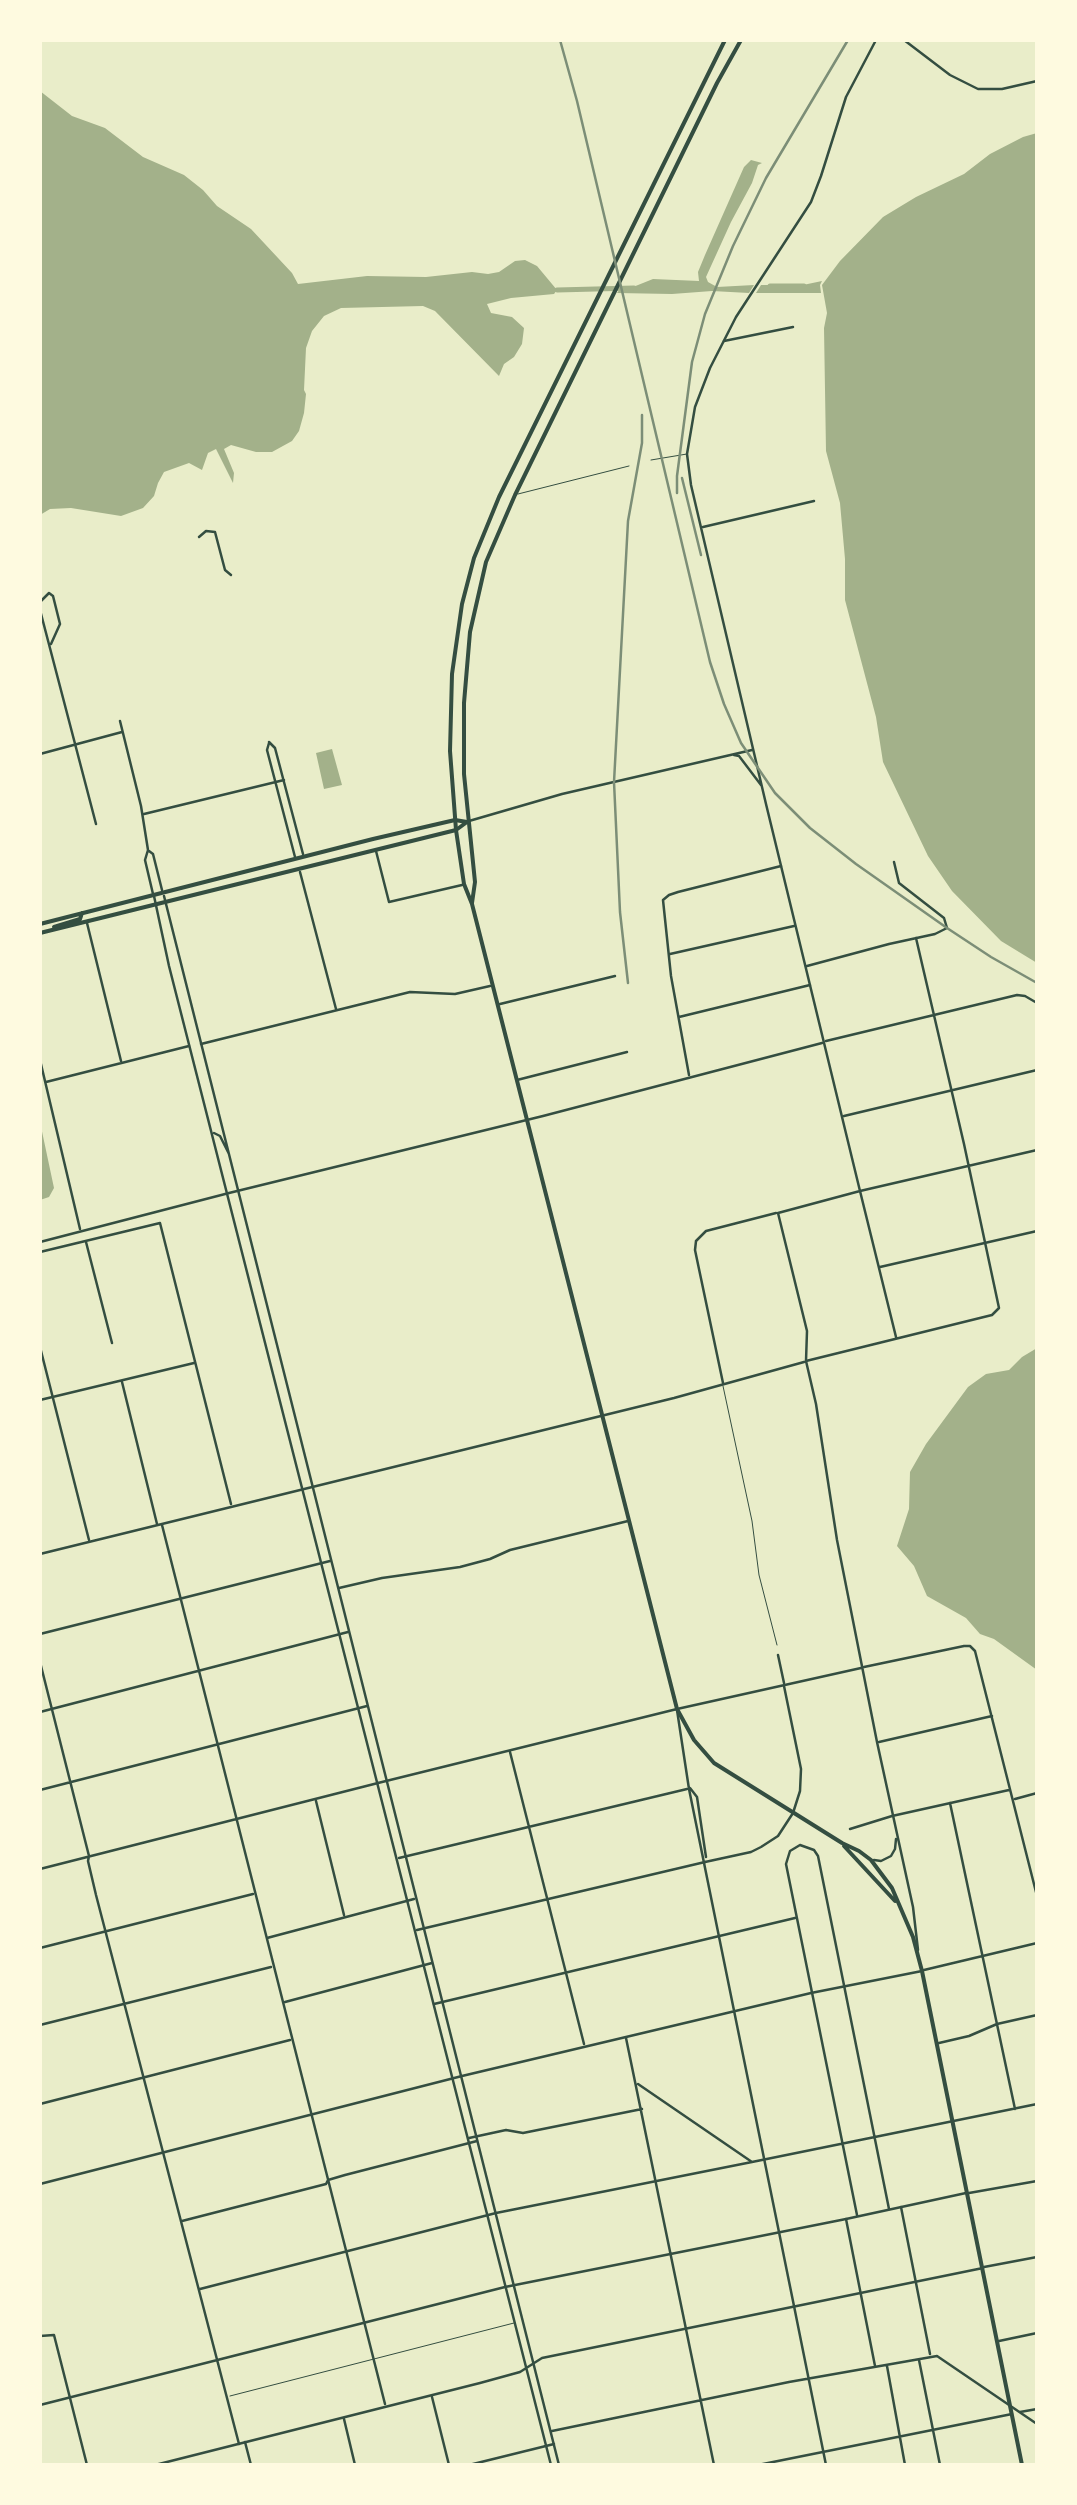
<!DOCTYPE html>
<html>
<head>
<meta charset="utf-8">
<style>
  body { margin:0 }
  #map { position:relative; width:1077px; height:2505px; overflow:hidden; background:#e9edc9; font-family:Rubik,sans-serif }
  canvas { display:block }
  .frame { position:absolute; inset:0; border:42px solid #fefae0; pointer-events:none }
</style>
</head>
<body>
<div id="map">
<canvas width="1077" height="2505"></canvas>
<div class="frame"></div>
</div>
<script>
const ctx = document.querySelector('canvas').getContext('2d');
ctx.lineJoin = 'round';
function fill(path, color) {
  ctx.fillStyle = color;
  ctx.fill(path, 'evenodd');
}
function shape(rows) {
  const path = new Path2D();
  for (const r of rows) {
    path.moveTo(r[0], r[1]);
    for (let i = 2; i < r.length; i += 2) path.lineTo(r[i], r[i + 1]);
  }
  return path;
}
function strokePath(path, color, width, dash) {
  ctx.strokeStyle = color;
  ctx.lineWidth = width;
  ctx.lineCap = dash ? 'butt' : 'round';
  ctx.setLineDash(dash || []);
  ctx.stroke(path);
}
fill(shape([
  [40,91,72,116,105,128,143,157,184,175,203,190,217,206,251,229,292,273,298,284,367,276,426,277,472,272,488,274,499,272,515,261,525,260,537,266,557,290,554,294,511,298,487,304,491,313,512,317,524,328,522,344,514,357,504,364,499,376,435,311,423,306,341,308,324,316,312,331,306,348,304,390,306,394,304,413,299,431,292,441,272,452,256,452,231,445,224,449,234,473,233,483,216,449,208,453,202,470,189,463,164,472,158,483,154,496,143,508,121,516,71,508,50,509,40,515],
  [1037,133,1037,963,1001,941,952,891,928,856,883,762,876,717,845,600,845,559,840,503,826,451,824,328,827,313,822,285,840,261,883,217,916,197,964,174,990,154,1023,137],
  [751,160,762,163,758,165,752,183,731,222,706,277,708,282,717,287,754,285,749,293,712,291,672,294,617,293,620,289,628,289,653,279,699,281,698,272,705,255,744,167],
  [822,281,820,285,821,293,756,293,761,285,803,285],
  [332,749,342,785,324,789,316,753],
  [40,1122,54,1188,49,1197,40,1200],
  [1037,1348,1037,1670,994,1639,980,1634,966,1618,927,1596,914,1566,897,1546,909,1509,910,1472,926,1444,968,1387,986,1374,1009,1370,1022,1357]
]), '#a3b18a');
strokePath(shape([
  [770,286,804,286],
  [557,290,634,288]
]), '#a3b18a', 5);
strokePath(shape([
  [651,460,687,454],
  [518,494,629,466],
  [723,1386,752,1521,759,1575,777,1645],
  [230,2396,514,2323]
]), '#344e41', 1);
strokePath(shape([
  [724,341,793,327],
  [703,527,814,501],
  [199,537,206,531,215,532,225,570,231,575],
  [40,602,49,593,53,596,60,624,51,644],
  [40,610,96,824],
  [120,721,141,806,148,850,145,860,153,894],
  [269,742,275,748,303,854],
  [269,743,267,750,295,857],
  [40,754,122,732],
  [144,814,284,780],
  [149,851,153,854,162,890],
  [376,851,389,902,462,885],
  [300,872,336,1009],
  [87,923,121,1061],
  [670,954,794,926],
  [807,966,889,944,935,934,947,928,944,918,899,883,894,862],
  [500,1004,615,976],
  [679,1017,810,985],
  [826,1041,1017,995,1025,996,1037,1003],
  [201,1044,410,992,455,994,490,986],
  [40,1060,80,1229],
  [689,1075,671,976,663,900,669,895,678,892,781,866],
  [517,1080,627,1052],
  [46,1082,189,1046],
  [86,1242,112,1343],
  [40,1252,160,1223,231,1504],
  [880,1267,1037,1231],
  [896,1337,860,1191,1037,1150],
  [40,1347,89,1540],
  [806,1361,992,1315,999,1308,964,1144,916,938],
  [122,1382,157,1524],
  [723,1383,695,1250,696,1241,706,1231,776,1213],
  [40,1400,194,1363],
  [162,1525,385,2404],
  [339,1588,382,1578,460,1567,490,1559,510,1550,628,1521],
  [40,1634,330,1561],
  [778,1655,784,1683],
  [40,1662,89,1856,88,1861,96,1895,239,2444],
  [864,1667,964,1646,970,1646,975,1651,1037,1896],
  [40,1712,348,1632],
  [879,1742,992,1716],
  [510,1752,584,2044],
  [40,1790,367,1706],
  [1015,1799,1037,1793],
  [316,1801,344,1915],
  [950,1803,1015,2109],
  [850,1829,892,1816,1009,1790],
  [399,1858,687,1789],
  [40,1869,378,1783],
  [417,1930,705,1862],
  [267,1938,414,1899],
  [40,1948,253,1894],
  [924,1970,1037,1943],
  [285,2002,432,1963],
  [434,2004,795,1918],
  [40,2025,271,1967],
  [626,2038,714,2465],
  [939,2043,969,2036,997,2024,1037,2015],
  [638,2084,752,2162,1037,2104],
  [40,2104,290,2040],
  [469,2138,506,2130,523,2133,642,2109],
  [969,2193,1037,2181],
  [901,2207,930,2354],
  [857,2215,786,1864,790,1851,800,1845,814,1850,818,1856,889,2209],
  [182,2221,326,2184,328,2180,345,2175,477,2141],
  [200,2289,496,2213,752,2162],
  [794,2306,826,2465],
  [40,2336,54,2335,87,2465],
  [999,2341,1037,2333],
  [919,2360,940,2465],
  [887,2366,905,2465],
  [432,2397,449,2465],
  [40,2405,505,2287,846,2219,875,2366],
  [1020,2412,1037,2409],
  [344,2419,355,2465],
  [552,2431,789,2382,937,2356,1037,2424],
  [245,2442,251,2465],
  [469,2465,554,2444],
  [758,2465,1012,2414]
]), '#344e41', 2.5);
strokePath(shape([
  [876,40,846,97,821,176,811,202,736,317,710,368,695,407,687,454,691,485,766,804,860,1191,778,1213,807,1331,806,1361,816,1404,837,1540,877,1742,913,1907,918,1950],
  [904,40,950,75,978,89,1002,89,1037,81],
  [734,755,739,756,761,785],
  [469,821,562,794,752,750],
  [844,1116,1037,1070],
  [40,1242,229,1193,543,1116,822,1043],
  [40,1554,674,1398,804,1362],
  [677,1710,689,1789,794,2306],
  [378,1783,677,1709,861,1668],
  [690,1788,697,1797,706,1857],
  [874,1860,881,1861,891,1856,895,1849,896,1839],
  [705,1862,751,1852,761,1847,778,1836,793,1813,800,1791,801,1769,784,1686],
  [40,2184,462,2076,811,1993,922,1971],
  [846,2219,966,2193],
  [984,2267,1037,2257]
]), '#344e41', 2.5);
strokePath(shape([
  [154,896,169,966,551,2465],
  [164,896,559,2465],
  [214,1133,220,1136,229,1154],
  [155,2465,480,2383,520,2372,542,2358,983,2268]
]), '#344e41', 2.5);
strokePath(shape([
  [40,924,373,839,455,820,467,822],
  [54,927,80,919,82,913],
  [40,933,456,830,467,822]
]), '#344e41', 4);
strokePath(shape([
  [725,40,499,497,474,558,462,604,452,674,450,751,456,830,464,884,472,904,677,1709,694,1740,714,1763,842,1843,859,1851,871,1860,892,1888,913,1937,922,1971,1022,2465],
  [472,903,475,882,464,774,464,703,470,632,486,562,515,495,717,83,741,40],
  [844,1846,895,1901]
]), '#344e41', 4);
strokePath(shape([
  [560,40,577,101,710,662,724,704,741,743,775,793,810,828,856,864,947,928,991,957,1037,983],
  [682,478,701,555],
  [677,493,677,476,692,362,705,314,733,246,766,178,848,40],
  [628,983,620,912,614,782,628,521,642,443,642,415]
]), '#7c8e77', 2.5);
</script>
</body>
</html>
